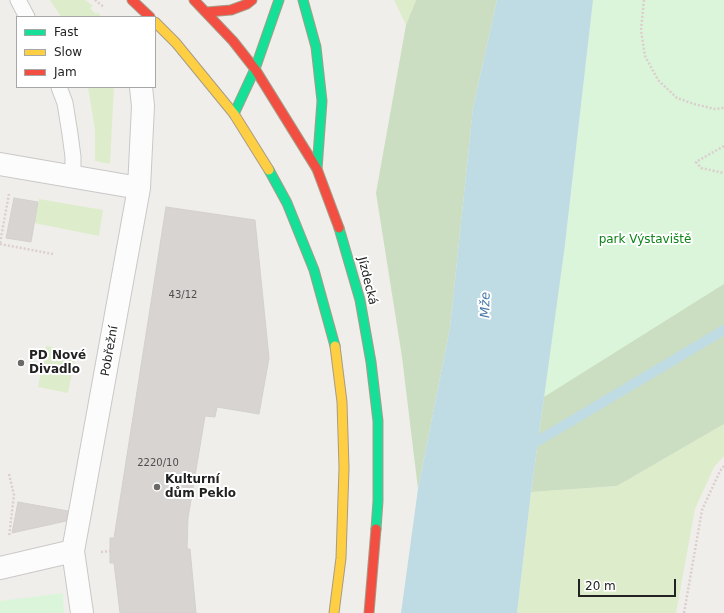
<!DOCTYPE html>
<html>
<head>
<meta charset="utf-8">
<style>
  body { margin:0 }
  #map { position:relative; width:724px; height:613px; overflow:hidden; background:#f0eeeb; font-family:"DejaVu Sans",sans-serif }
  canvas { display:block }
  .legend { position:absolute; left:16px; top:16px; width:140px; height:72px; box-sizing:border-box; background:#fff; border:1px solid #a7a7a7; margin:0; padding:5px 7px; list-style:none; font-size:12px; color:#222 }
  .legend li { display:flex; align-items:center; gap:8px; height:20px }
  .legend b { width:20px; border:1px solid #a7a7a7 }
  .scale { position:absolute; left:578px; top:579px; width:98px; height:18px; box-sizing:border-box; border:2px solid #222; border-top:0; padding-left:5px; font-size:12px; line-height:14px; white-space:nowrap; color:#222; -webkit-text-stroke:3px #fff; paint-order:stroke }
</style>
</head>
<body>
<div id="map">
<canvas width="724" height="613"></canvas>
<ul class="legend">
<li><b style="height:5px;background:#16e098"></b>Fast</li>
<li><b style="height:5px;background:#ffcf43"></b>Slow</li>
<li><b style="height:5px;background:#f24e42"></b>Jam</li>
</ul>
<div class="scale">20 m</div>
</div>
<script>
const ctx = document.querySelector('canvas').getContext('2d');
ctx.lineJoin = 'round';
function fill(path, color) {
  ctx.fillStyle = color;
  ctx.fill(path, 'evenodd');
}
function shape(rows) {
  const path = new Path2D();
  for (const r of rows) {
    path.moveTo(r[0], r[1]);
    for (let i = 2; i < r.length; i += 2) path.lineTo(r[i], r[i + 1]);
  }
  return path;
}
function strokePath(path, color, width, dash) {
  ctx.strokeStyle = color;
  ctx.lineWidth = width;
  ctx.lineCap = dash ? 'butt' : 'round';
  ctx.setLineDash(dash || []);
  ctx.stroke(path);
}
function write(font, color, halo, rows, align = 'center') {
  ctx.font = font + ' "DejaVu Sans",sans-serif';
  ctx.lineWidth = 4;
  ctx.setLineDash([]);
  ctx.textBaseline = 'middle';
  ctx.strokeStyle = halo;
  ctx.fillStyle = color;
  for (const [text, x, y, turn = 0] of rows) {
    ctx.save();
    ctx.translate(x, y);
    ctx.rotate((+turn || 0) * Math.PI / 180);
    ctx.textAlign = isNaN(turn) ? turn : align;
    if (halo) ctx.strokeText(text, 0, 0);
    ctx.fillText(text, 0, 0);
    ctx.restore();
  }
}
fill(shape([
  [50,0,85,0,93,6,90,8,96,14,98,12,101,17,61,17],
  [394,0,416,0,406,25],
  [88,87,114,87,110,164,95,161,95,130],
  [39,199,103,210,99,236,34,223],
  [46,346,76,352,68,393,38,387],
  [724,424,724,456,714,467,695,509,676,613,517,613,531,492,617,486]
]), '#ddeccb');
fill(shape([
  [416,0,497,0,473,108,450,328,418,489,402,357,376,193,406,25],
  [724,242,724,424,617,486,531,492,565,244]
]), '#cbdec1');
fill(shape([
  [593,0,724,0,724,284,544,397,565,244],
  [63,593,64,613,0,613,0,601]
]), '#daf5da');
fill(shape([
  [497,0,593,0,565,244,531,492,517,613,401,613,418,489,450,328,473,108]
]), '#bfdbe3');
strokePath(shape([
  [526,448,724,330]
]), '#bfdbe3', 10);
const building = shape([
  [14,198,38,202,31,242,6,238,14,198],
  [166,207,255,220,269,358,259,414,217,407,215,417,205,416,188,518,187,549,190,549,196,613,120,613,114,563,110,563,110,538,114,538,166,207],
  [18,502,68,511,66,521,12,533,18,502]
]);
fill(building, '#d7d4d2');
strokePath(building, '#d3d0cc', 1);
const lane = shape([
  [18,0,27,17],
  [59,87,65,103,70,134,73,157,73,177]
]);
const street = shape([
  [0,164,139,188],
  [0,568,73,551],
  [82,613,73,551,139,188,143,106,141,87]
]);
const fast = shape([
  [303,0,316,47,322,101,317,169],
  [234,114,255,69,279,0],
  [269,170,287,203,314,270,335,346],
  [339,228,360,300,371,362,378,421,378,501,376,529]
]);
const slow = shape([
  [155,22,176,43,234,114,269,170],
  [334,613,341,558,344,468,342,402,335,346]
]);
const jam = shape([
  [132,0,150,17],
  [194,0,233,41,255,69,317,169,339,228],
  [207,12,231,10,247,4,252,0],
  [369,613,376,529]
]);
strokePath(lane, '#c9c8c7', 17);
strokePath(street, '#c9c8c7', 24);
strokePath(fast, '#a79c86', 11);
strokePath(slow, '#a79c86', 11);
strokePath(jam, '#a79c86', 11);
strokePath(shape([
  [95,0,104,7],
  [644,0,641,30,645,56,658,80,677,98,694,104,715,109,724,108],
  [724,146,696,162,701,168,724,173],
  [0,243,9,194],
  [0,244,53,254],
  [9,474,14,495,9,537],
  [101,552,111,551],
  [684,613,702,510,720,471,724,466]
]), '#dccecd', 2.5, [2, 2]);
strokePath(lane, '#fdfcfc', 15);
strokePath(street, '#fdfcfc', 22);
strokePath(fast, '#16e098', 9);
strokePath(slow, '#ffcf43', 9);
strokePath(jam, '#f24e42', 9);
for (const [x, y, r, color] of [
  [21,363,4,"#6a6968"],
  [157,487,4,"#6a6968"]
]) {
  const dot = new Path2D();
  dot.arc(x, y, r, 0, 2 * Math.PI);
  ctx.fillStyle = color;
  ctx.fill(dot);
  strokePath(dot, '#fff', 1.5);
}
write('10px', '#4f4e4e', null, [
  ["43/12",183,295],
  ["2220/10",158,463]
]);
write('12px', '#0c8416', '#fff', [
  ["park Výstaviště",645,240]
]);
write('12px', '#222', '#fff', [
  ["Jízdecká",367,281,76],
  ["Pobřežní",110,351,-80]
]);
write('bold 12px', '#222', '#fff', [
  ["PD Nové",29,356],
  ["Divadlo",29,370],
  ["Kulturní",165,480],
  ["dům Peklo",165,494]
], 'left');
write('italic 13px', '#4a7aab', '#fff', [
  ["Mže",486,305,-89]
]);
</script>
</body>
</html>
